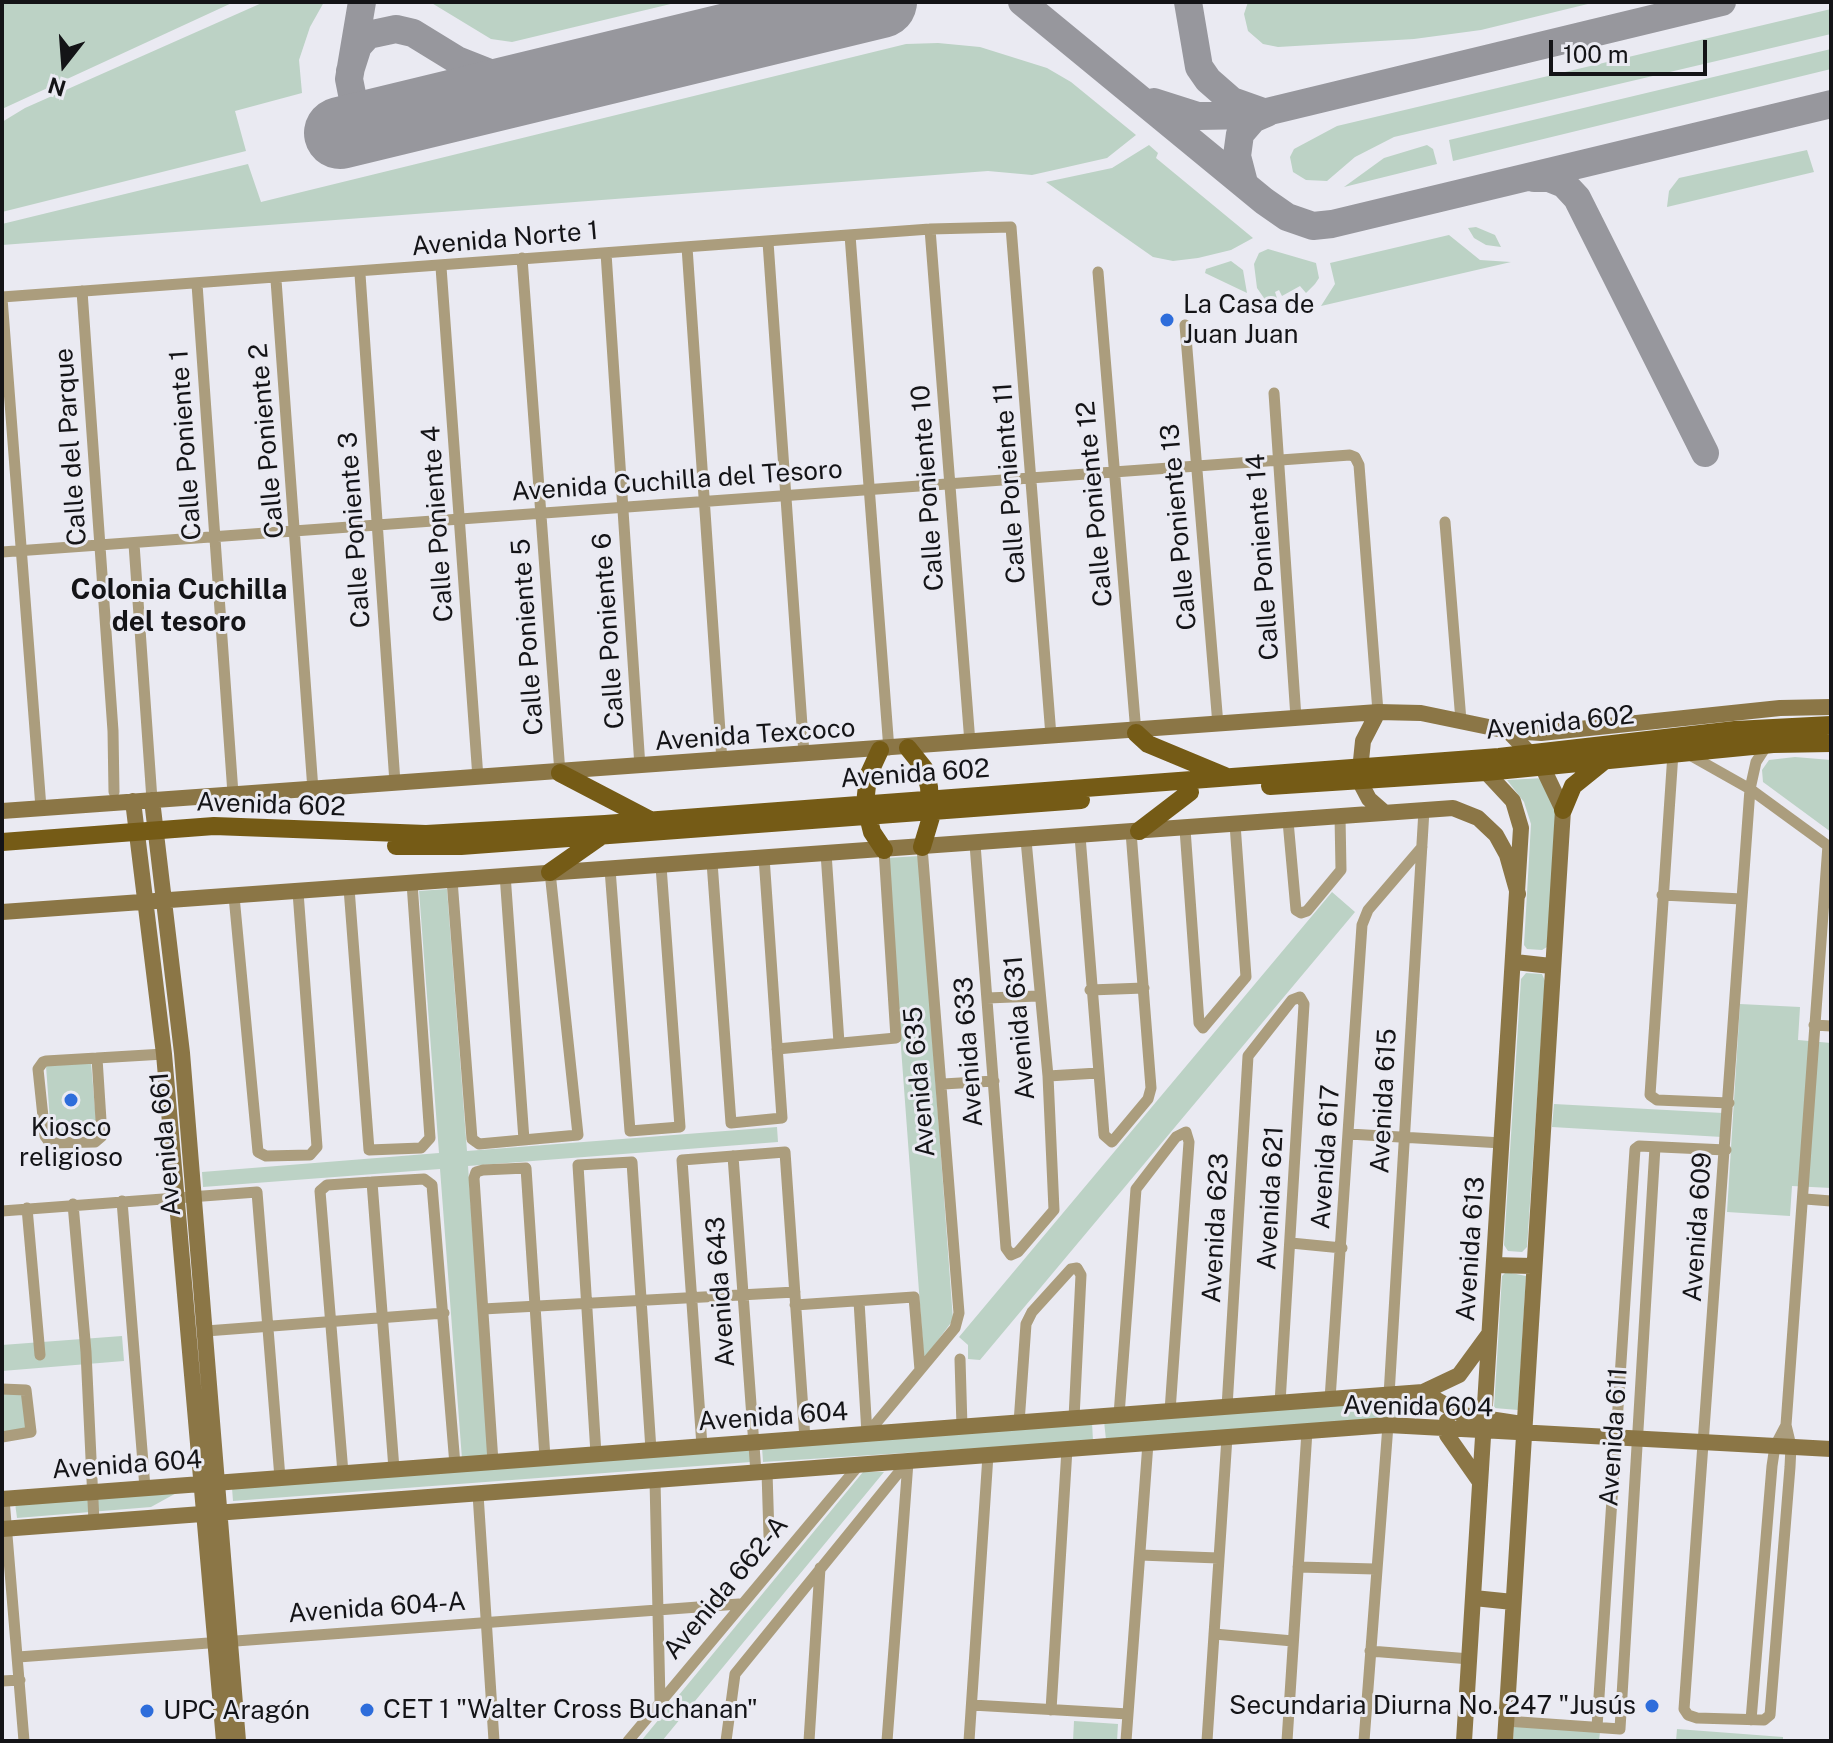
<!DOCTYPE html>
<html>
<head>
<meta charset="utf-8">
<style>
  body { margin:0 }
  #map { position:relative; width:1833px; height:1743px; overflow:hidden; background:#eaeaf2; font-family:"Public Sans",sans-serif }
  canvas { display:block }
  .frame { position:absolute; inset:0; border:4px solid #141417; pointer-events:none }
  .north { position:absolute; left:24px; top:24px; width:80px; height:80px; -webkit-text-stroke:6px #eaeaf2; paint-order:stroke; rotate:197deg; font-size:22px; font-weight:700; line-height:32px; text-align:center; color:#141417 }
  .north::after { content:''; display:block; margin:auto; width:28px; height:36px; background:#141417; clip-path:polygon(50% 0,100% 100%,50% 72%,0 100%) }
  .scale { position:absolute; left:1549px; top:40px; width:158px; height:36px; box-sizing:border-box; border:4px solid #141417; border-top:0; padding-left:10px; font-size:24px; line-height:28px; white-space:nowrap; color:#141417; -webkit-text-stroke:6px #eaeaf2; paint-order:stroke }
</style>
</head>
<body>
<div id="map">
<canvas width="1833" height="1743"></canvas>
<div class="frame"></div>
<div class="north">N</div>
<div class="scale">100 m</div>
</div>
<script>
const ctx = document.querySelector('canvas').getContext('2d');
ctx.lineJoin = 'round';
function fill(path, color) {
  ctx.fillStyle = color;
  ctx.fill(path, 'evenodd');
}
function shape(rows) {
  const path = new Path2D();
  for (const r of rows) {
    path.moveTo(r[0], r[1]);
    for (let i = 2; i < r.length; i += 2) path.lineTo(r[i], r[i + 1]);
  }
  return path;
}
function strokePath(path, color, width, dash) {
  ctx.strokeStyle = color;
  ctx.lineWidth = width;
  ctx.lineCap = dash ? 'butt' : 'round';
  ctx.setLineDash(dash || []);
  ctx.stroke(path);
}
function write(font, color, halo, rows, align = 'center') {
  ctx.font = font + ' "Public Sans",sans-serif';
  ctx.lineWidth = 6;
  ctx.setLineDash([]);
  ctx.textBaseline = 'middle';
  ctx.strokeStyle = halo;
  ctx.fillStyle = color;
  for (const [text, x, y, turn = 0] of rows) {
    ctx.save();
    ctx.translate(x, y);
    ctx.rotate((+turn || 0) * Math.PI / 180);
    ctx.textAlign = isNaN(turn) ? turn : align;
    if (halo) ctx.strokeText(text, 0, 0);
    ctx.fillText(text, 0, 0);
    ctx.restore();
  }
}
fill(shape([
  [2,2,234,2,2,109],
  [264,2,324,2,310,27,299,60,302,93,235,111,246,151,2,212,2,122,25,108],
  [430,2,679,2,512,42,491,39],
  [1248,2,1596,2,1481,30,1414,39,1278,47,1263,44,1248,31,1244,14],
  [1831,9,1831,34,1394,137,1355,157,1327,181,1306,180,1293,172,1290,157,1294,149,1337,126],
  [938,43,980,47,1047,68,1071,82,1136,135,1107,158,1032,175,988,171,2,245,2,224,248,164,261,202,906,44],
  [1831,49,1831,69,1453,161,1449,140],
  [1149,145,1158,153,1156,158,1253,238,1231,250,1198,258,1173,261,1153,257,1046,182,1112,168],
  [1427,145,1433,149,1437,164,1344,187,1384,158],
  [1807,150,1814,172,1667,207,1669,191,1679,178],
  [1476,227,1495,235,1501,247,1486,245,1474,238,1468,228],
  [1449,235,1480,260,1511,262,1321,306,1335,284,1330,263],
  [1268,249,1316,263,1319,278,1315,284,1306,293,1300,286,1282,296,1279,290,1275,292,1277,298,1266,301,1257,288,1254,264,1259,253],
  [1231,261,1243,270,1247,293,1205,273,1206,269],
  [1795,757,1831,760,1831,832,1763,782,1762,770,1769,760],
  [1543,778,1557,807,1547,947,1542,950,1527,949,1524,945,1531,824,1524,802,1507,780],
  [919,856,953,1320,924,1359,887,858],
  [447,889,467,1151,777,1127,778,1142,468,1166,489,1457,462,1459,440,1169,203,1187,202,1172,439,1153,419,891],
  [1332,892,1355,912,980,1360,968,1359,968,1345,959,1337],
  [1526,973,1542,974,1545,981,1527,1247,1522,1252,1508,1251,1504,1245,1521,979],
  [1740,1004,1800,1007,1798,1040,1831,1043,1831,1188,1792,1186,1790,1216,1727,1212],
  [91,1063,97,1131,51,1135,46,1066],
  [1554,1104,1723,1113,1722,1137,1552,1127],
  [1506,1272,1526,1276,1518,1410,1494,1408,1502,1276],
  [122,1336,124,1361,2,1371,2,1345],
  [23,1390,26,1432,2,1434,2,1391],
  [1425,1396,1441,1408,1435,1414,1106,1440,1104,1421],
  [1092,1422,1093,1441,763,1462,762,1447],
  [750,1448,751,1462,233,1501,232,1488],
  [863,1472,884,1472,662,1741,641,1741],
  [180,1491,151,1507,17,1518,15,1503],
  [1074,1721,1118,1724,1117,1741,1073,1741],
  [1514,1726,1600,1732,1599,1741,1513,1741],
  [1677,1729,1783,1737,1783,1741,1676,1741]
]), '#bcd2c5');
strokePath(shape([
  [1022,2,1264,201,1287,217,1313,226,1332,224,1831,104],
  [1188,2,1199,67,1208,80,1232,101,1263,112],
  [350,71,358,46,368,35,396,29,413,33,457,60,500,77,533,82,568,77],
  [1154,102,1198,116,1254,115,1722,2],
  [359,129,349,79,362,2],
  [1534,178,1549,178,1564,184,1577,198,1705,453],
  [1244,183,1237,156,1240,134,1253,119,1267,113]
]), '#97979d', 28);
strokePath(shape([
  [340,133,881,2]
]), '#97979d', 72);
strokePath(shape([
  [930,229,970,743],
  [850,235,889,750],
  [768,242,804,754],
  [687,247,722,761],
  [606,253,640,767],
  [522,258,560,773],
  [441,267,478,778],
  [1098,272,1136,733],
  [360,274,395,783],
  [276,280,313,790],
  [197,284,233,794],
  [82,291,113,731,114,792],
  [2,297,930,229,1011,227,1051,736],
  [2,298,41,808],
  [1185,325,1218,725],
  [1274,393,1296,718],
  [1445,522,1461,721],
  [134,544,152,800],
  [2,552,1350,455,1355,457,1359,465,1378,712],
  [1767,745,1756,762,1750,789,1742,899,1684,1709,1688,1715,1697,1718,1764,1720,1770,1715,1790,1467,1791,1446,1786,1425,1828,845],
  [1673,753,1650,1095,1657,1100,1729,1103],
  [1688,754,1750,789,1831,848],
  [1288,821,1296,910,1301,913,1307,911,1341,870,1340,816],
  [1185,829,1199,1023,1203,1028,1246,977,1235,824],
  [1080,836,1104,1135,1112,1142,1148,1099,1151,1088,1131,832],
  [975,844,1006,1248,1011,1255,1018,1252,1054,1210,1048,1076,1026,840],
  [826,853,839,1043],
  [712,862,731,1123,782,1118,764,857],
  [610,869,630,1131,680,1127,661,866],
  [505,874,524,1140],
  [452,880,472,1139,479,1144,578,1135,550,872],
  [349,888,369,1150,421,1148,430,1138,412,883],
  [1662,895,1742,899],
  [234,896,258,1152,266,1156,310,1155,317,1147,298,892],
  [1090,990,1144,988],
  [987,998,1038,996],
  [1814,1025,1831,1026],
  [777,1049,896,1038,884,850],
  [97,1058,102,1136,95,1142,50,1143,45,1136,38,1069,43,1062,46,1061,97,1058,164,1054],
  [1048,1076,1098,1073],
  [943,1084,994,1081],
  [1349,1134,1502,1143],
  [733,1156,756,1473],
  [372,1182,394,1469],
  [1805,1199,1831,1201],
  [122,1201,145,1488],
  [73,1204,86,1352,94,1522],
  [27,1208,40,1355],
  [2,1211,257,1192,280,1478],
  [1291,1243,1342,1248],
  [859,1301,867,1434],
  [795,1305,914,1297,920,1370],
  [483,1309,795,1292],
  [206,1331,444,1313],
  [960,1359,962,1427],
  [2,1389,26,1390,31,1432,2,1437],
  [1389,1395,1424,810],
  [1330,1399,1362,925,1368,910,1422,847],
  [1227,1407,1248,1056,1292,1000,1300,997,1304,1004,1280,1403],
  [1119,1415,1136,1189,1176,1137,1186,1132,1189,1142,1170,1411],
  [1019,1423,1026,1324,1032,1312,1071,1269,1077,1268,1081,1275,1074,1418],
  [867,1434,955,1328,959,1313,922,847],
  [702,1446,682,1160,785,1152,805,1439],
  [596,1454,578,1165,632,1162,651,1450],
  [493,1462,474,1178,476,1172,483,1170,526,1168,545,1458],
  [767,1472,769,1536],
  [343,1473,320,1191,327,1185,372,1182,424,1179,432,1185,455,1465],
  [655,1480,660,1701],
  [478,1494,494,1741],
  [4,1499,24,1741],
  [1140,1555,1218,1558],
  [1298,1567,1375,1569],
  [1214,1634,1293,1641],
  [1370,1651,1470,1659],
  [18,1657,739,1604],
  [2,1681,20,1680],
  [972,1705,1128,1714],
  [1051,1710,1067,1449],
  [1751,1720,1772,1466,1775,1446,1786,1425],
  [1506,1721,1620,1729,1655,1147],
  [1597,1727,1635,1149,1639,1146,1726,1150],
  [628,1741,859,1465],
  [726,1741,735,1674,908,1461],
  [809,1741,820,1568],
  [887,1741,908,1462],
  [969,1741,988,1455],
  [1126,1741,1148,1443],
  [1207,1741,1227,1437],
  [1287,1741,1307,1431],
  [1364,1741,1388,1425]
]), '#ab9d7d', 11);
strokePath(shape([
  [1378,712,1363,741,1359,780,1369,799,1385,813],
  [152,800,182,1053,238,1741],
  [133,801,164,1054,224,1741],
  [2,811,1378,712,1421,713,1508,731,1541,733,1780,708,1831,707],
  [2,912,1453,808,1478,818,1496,835,1507,855,1518,894],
  [1515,962,1551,966],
  [1494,1265,1532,1266],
  [1423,1392,1459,1375,1489,1334],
  [1447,1421,1447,1435,1480,1482],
  [2,1499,1423,1392,1463,1415,1522,1424],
  [2,1529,1388,1425,1831,1449],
  [1474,1598,1513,1602],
  [1464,1741,1521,828,1513,801,1486,772],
  [1505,1741,1563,810,1542,766,1508,731]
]), '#8b7646', 16);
strokePath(shape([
  [1136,733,1148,744,1225,776],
  [908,748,924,768,929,787,931,817,922,847],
  [880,750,868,776,865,804,872,832,884,850],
  [560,773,650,820],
  [1270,786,1486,772,1773,744,1831,743],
  [1563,810,1573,786,1604,761],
  [1139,831,1190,792],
  [2,842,214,826,426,834,605,824,1499,757,1735,730,1831,725],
  [396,846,461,846,1081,800],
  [550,872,600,837]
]), '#755b16', 18);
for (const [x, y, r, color] of [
  [1167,320,8,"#2e6ddb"],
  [71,1100,8,"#2e6ddb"],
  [1652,1706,8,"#2e6ddb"],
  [367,1710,8,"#2e6ddb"],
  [147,1711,8,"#2e6ddb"]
]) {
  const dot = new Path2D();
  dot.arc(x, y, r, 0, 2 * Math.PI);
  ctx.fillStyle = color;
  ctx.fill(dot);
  strokePath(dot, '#eaeaf2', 3);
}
write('26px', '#141417', '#eaeaf2', [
  ["Avenida Norte 1",505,239,-5],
  ["Calle Poniente 2",267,441,-95],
  ["Calle Poniente 1",186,445,-94],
  ["Calle del Parque",71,447,-94],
  ["Avenida Cuchilla del Tesoro",677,481,-4],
  ["Calle Poniente 11",1010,483,-94],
  ["Calle Poniente 10",928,488,-94],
  ["Calle Poniente 12",1095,504,-95],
  ["Calle Poniente 4",438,524,-94],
  ["Calle Poniente 13",1179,527,-95],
  ["Calle Poniente 3",355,530,-94],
  ["Calle Poniente 14",1263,557,-94],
  ["Calle Poniente 6",609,631,-94],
  ["Calle Poniente 5",528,637,-94],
  ["Avenida 602",1560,723,-6],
  ["Avenida Texcoco",755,735,-4],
  ["Avenida 602",915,774,-4],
  ["Avenida 602",271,805,2],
  ["Avenida 631",1020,1028,-95],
  ["Avenida 633",969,1052,-94],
  ["Avenida 635",920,1082,-95],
  ["Avenida 615",1384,1101,-87],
  ["Avenida 661",166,1144,-95],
  ["Avenida 617",1326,1157,-86],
  ["Avenida 621",1271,1198,-87],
  ["Avenida 609",1698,1227,-86],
  ["Avenida 623",1216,1228,-87],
  ["Avenida 613",1471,1249,-86],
  ["Avenida 643",721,1292,-94],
  ["Avenida 604",1418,1407,1],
  ["Avenida 604",773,1417,-4],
  ["Avenida 611",1614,1437,-86],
  ["Avenida 604",127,1465,-4],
  ["Avenida 662-A",726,1588,-50],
  ["Avenida 604-A",377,1608,-4]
]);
write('26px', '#141417', '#eaeaf2', [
  ["La Casa de",1183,305],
  ["Juan Juan",1183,335],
  ["Kiosco",71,1128,"center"],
  ["religioso",71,1158,"center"],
  ["Secundaria Diurna No. 247 \"Jusús",1636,1706,"right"],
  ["CET 1 \"Walter Cross Buchanan\"",383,1710],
  ["UPC Aragón",163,1711]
], 'left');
write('bold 28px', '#141417', '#eaeaf2', [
  ["Colonia Cuchilla",179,590],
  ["del tesoro",179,622]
]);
</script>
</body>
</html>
